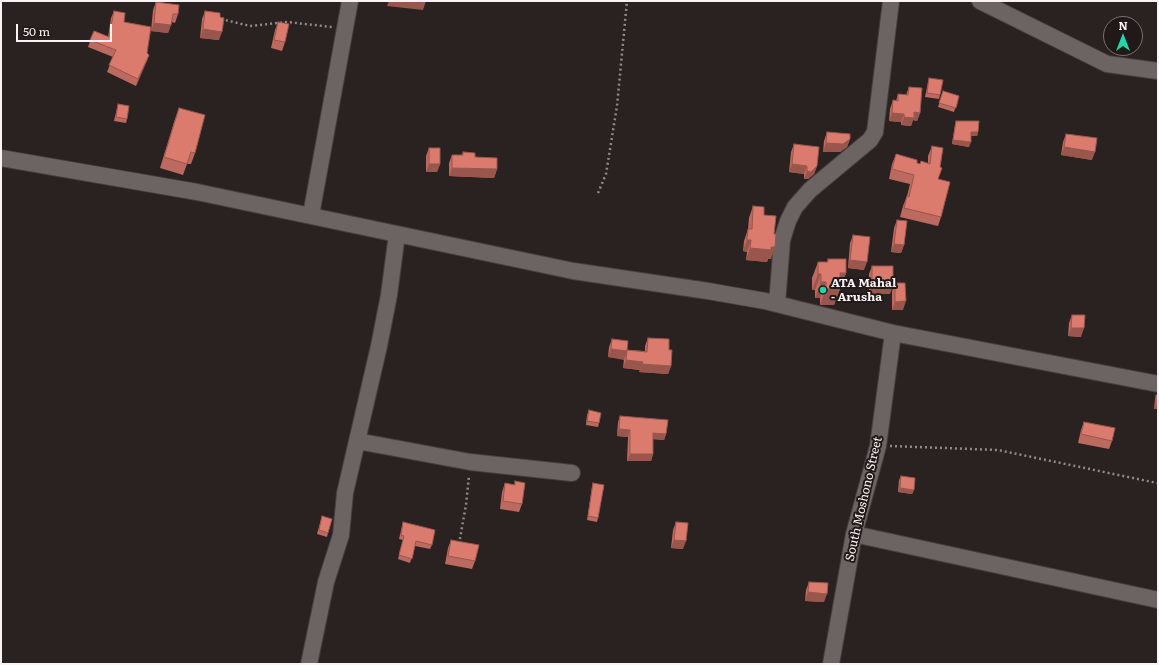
<!DOCTYPE html>
<html>
<head>
<meta charset="utf-8">
<style>
  body { margin:0 }
  #map { position:relative; width:1159px; height:665px; overflow:hidden; background:#2a2221; font-family:Literata,serif }
  canvas { display:block }
  .frame { position:absolute; inset:0; border:2px solid #f9f4f3; pointer-events:none }
  .north { position:absolute; left:1103px; top:16px; width:40px; height:40px; box-sizing:border-box; background:#201918; border:1px solid #777170; border-radius:50%; rotate:0deg; font-size:11px; font-weight:700; line-height:16px; text-align:center; color:#f9f4f3 }
  .north::after { content:''; display:block; margin:auto; width:14px; height:18px; background:#23d5af; clip-path:polygon(50% 0,100% 100%,50% 72%,0 100%) }
  .scale { position:absolute; left:16px; top:24px; width:96px; height:18px; box-sizing:border-box; border:2px solid #f9f4f3; border-top:0; padding-left:5px; font-size:12px; line-height:14px; white-space:nowrap; color:#f9f4f3; -webkit-text-stroke:3px #201918; paint-order:stroke }
</style>
</head>
<body>
<div id="map">
<canvas width="1159" height="665"></canvas>
<div class="frame"></div>
<div class="north">N</div>
<div class="scale">50 m</div>
</div>
<script>
const ctx = document.querySelector('canvas').getContext('2d');
ctx.lineJoin = 'round';
function shape(rows) {
  const path = new Path2D();
  for (const r of rows) {
    path.moveTo(r[0], r[1]);
    for (let i = 2; i < r.length; i += 2) path.lineTo(r[i], r[i + 1]);
  }
  return path;
}
function strokePath(path, color, width, dash) {
  ctx.strokeStyle = color;
  ctx.lineWidth = width;
  ctx.lineCap = dash ? 'butt' : 'round';
  ctx.setLineDash(dash || []);
  ctx.stroke(path);
}
function fill(path, color) {
  ctx.fillStyle = color;
  ctx.fill(path, 'evenodd');
}
function write(font, color, halo, rows, align = 'center') {
  ctx.font = font + ' Literata,serif';
  ctx.lineWidth = 4;
  ctx.setLineDash([]);
  ctx.textBaseline = 'middle';
  ctx.strokeStyle = halo;
  ctx.fillStyle = color;
  for (const [text, x, y, turn = 0] of rows) {
    ctx.save();
    ctx.translate(x, y);
    ctx.rotate((+turn || 0) * Math.PI / 180);
    ctx.textAlign = isNaN(turn) ? turn : align;
    if (halo) ctx.strokeText(text, 0, 0);
    ctx.fillText(text, 0, 0);
    ctx.restore();
  }
}
const minor = shape([
  [980,1,1107,64,1158,71],
  [1,158,197,192,573,271,708,291,765,301,893,333,1158,384],
  [311,215,350,1],
  [777,304,782,240,788,221,795,207,810,190,870,140,875,132,891,1],
  [357,441,470,462,572,473],
  [854,534,1158,600],
  [309,664,326,582,341,535,345,493,379,346,389,295,397,234],
  [831,664,854,534,878,446,893,333]
]);
strokePath(minor, '#453f3e', 18);
strokePath(shape([
  [221,19,250,26,287,22,332,27],
  [598,193,606,174,617,106,627,1],
  [890,446,998,450,1157,483],
  [459,544,466,505,469,476]
]), '#908a89', 2.5, [2, 3]);
strokePath(minor, '#6c6462', 16);
fill(shape([
  [156,2,178,14,175,23,172,22,168,33,151,31,153,10],
  [114,11,124,22,147,53,149,55,136,86,107,72,113,57,88,47,94,31,108,37,111,18],
  [205,11,220,17,219,40,200,38,202,19],
  [278,22,285,42,282,51,271,48,275,30],
  [929,78,940,95,939,99,925,97,928,82],
  [909,87,920,113,917,121,913,120,911,126,901,125,901,122,889,121,890,109,893,100,896,101,898,94,906,95],
  [943,91,959,96,954,112,938,107],
  [118,104,127,119,126,123,114,121,117,108],
  [179,108,195,153,191,164,187,164,183,175,160,168,175,119],
  [956,121,978,132,977,136,971,136,969,147,952,144,955,125],
  [827,132,850,139,847,147,840,152,823,152,824,141],
  [1066,134,1092,160,1061,155,1063,142],
  [794,144,817,166,814,174,808,179,804,179,804,174,789,172,791,152],
  [932,146,938,179,941,217,938,226,900,217,903,206,907,196,910,184,889,179,892,164,896,154,917,163,920,164,928,163,928,156],
  [429,148,440,164,437,172,426,172,426,156],
  [463,152,475,157,497,169,494,178,449,176,449,163,452,155,462,155],
  [753,206,764,215,771,259,768,259,767,262,746,260,747,252,743,251,744,241,748,229,749,218],
  [897,220,904,245,901,253,891,252,894,228],
  [853,235,864,270,848,268,850,243],
  [828,259,846,273,834,305,820,305,820,298,815,298,815,290,812,290,812,278,818,262,827,262],
  [872,266,890,294,869,294,869,274],
  [895,283,903,310,892,310,892,291],
  [1072,315,1081,337,1068,336,1069,323],
  [648,338,669,350,671,366,668,374,639,372,640,370,623,368,624,359,608,357,609,347,612,339,627,350,645,351,645,346],
  [1156,395,1158,395,1158,409,1154,409,1155,399],
  [589,410,599,423,598,427,586,425,587,415],
  [620,416,666,434,664,440,653,439,653,454,651,461,627,461,628,437,617,436,618,422],
  [1084,422,1112,441,1109,449,1078,443,1081,430],
  [901,476,914,490,912,494,898,492,899,480],
  [515,481,522,504,519,512,500,509,502,492,505,483,514,485],
  [593,483,598,518,597,522,587,520,592,487],
  [322,516,328,533,327,537,317,534],
  [403,522,432,545,430,549,415,546,410,563,398,559,403,540,399,539,402,526],
  [676,522,683,549,671,548,673,530],
  [451,540,475,561,472,569,445,564,448,548],
  [809,582,824,602,805,601,806,590]
]), '#bc6a5f');
fill(shape([
  [389,1,426,1,423,10,387,6],
  [154,23,171,25,168,33,151,31],
  [203,29,222,32,219,40,200,38],
  [149,55,147,61,136,86,138,79],
  [914,112,920,113,917,121,913,120,911,126,901,125,904,117],
  [892,113,904,114,901,122,889,121],
  [971,132,978,132,977,136,970,136],
  [850,139,847,147,840,152,823,152,826,143],
  [953,140,971,142,969,147,952,144],
  [1064,147,1095,152,1092,160,1061,155],
  [429,164,440,164,437,172,426,172],
  [792,164,807,166,804,174,789,172],
  [817,166,814,174,808,179,804,179,807,171],
  [452,168,497,169,494,178,449,176],
  [747,240,751,240,747,252,743,251],
  [894,244,904,245,901,253,891,252],
  [771,247,775,247,771,259,768,259,767,262,746,260,750,248],
  [850,260,867,262,864,270,848,268],
  [840,273,846,273,834,305,820,305,826,289],
  [818,274,821,274,815,290,812,290],
  [821,282,826,282,820,298,815,298],
  [872,286,893,286,890,294,869,294],
  [906,301,903,310,892,310,895,302],
  [1071,328,1084,328,1081,337,1068,336],
  [611,349,627,351,624,360,608,357],
  [626,360,643,362,640,370,623,368],
  [642,364,671,366,668,374,639,372],
  [1156,405,1158,405,1158,409,1154,409],
  [619,429,630,430,628,437,617,436],
  [653,433,666,434,664,440,651,439],
  [630,454,653,454,651,461,627,461],
  [900,488,914,490,912,494,898,492],
  [674,540,686,541,683,549,671,548],
  [808,592,827,594,824,602,805,601]
]), '#99564d');
const building = shape([
  [156,2,179,5,178,14,173,14,171,25,154,23,156,2],
  [114,11,125,13,124,22,151,27,147,53,149,55,138,79,109,65,116,50,90,40,94,31,109,37,114,11],
  [205,11,220,13,220,17,224,18,222,32,203,29,205,11],
  [278,22,289,24,285,42,274,40,278,22],
  [929,78,943,80,940,95,927,93,929,78],
  [909,87,922,88,920,113,914,112,914,118,904,117,904,114,892,113,893,100,898,101,898,94,908,95,909,87],
  [943,91,959,96,956,108,939,103,943,91],
  [118,104,129,106,127,119,116,117,118,104],
  [179,108,205,115,195,153,191,152,187,164,164,157,179,108],
  [956,121,979,121,978,132,971,132,971,142,953,140,956,121],
  [827,132,850,134,850,139,843,144,826,143,827,132],
  [1066,134,1097,138,1095,152,1064,147,1066,134],
  [794,144,819,147,817,166,811,172,807,171,807,166,792,164,794,144],
  [932,146,943,148,940,167,942,168,938,179,950,182,941,217,904,208,907,196,909,197,914,175,892,169,896,154,917,160,917,163,920,164,921,161,930,164,932,146],
  [429,148,440,148,440,164,429,164,429,148],
  [463,152,475,153,475,157,497,158,497,169,452,168,452,155,463,155,463,152],
  [753,206,764,207,764,215,776,216,774,234,776,234,775,247,771,247,771,250,750,248,751,240,747,240,748,229,752,229,753,206],
  [897,220,907,221,904,245,894,244,897,220],
  [853,235,870,237,867,262,850,260,853,235],
  [828,259,846,259,846,273,840,273,840,289,826,289,826,282,821,282,821,274,818,274,818,262,828,262,828,259],
  [872,266,893,266,893,286,872,286,872,266],
  [895,283,905,283,906,301,895,302,895,283],
  [1072,315,1085,315,1084,328,1071,328,1072,315],
  [648,338,669,339,669,350,672,350,671,366,642,364,643,362,626,360,627,350,647,352,648,338],
  [612,339,628,341,627,351,611,349,612,339],
  [1156,395,1158,395,1158,405,1156,405,1156,395],
  [589,410,601,413,599,423,587,421,589,410],
  [620,416,668,420,666,434,653,433,653,454,630,454,630,430,619,429,620,416],
  [1084,422,1115,428,1112,441,1081,434,1084,422],
  [901,476,915,478,914,490,900,488,901,476],
  [515,481,525,483,522,504,503,501,505,483,515,485,515,481],
  [593,483,604,485,598,518,588,516,593,483],
  [322,516,332,519,328,533,319,530,322,516],
  [403,522,435,530,432,545,416,541,412,559,399,555,404,536,401,535,403,522],
  [676,522,688,523,686,541,674,540,676,522],
  [451,540,479,545,475,561,448,556,451,540],
  [809,582,828,583,827,594,808,592,809,582]
]);
fill(building, '#db7b6e');
strokePath(building, '#99564d', 1);
for (const [x, y, r, color] of [
  [823,290,4,"#23d5af"]
]) {
  const dot = new Path2D();
  dot.arc(x, y, r, 0, 2 * Math.PI);
  ctx.fillStyle = color;
  ctx.fill(dot);
  strokePath(dot, '#201918', 1.5);
}
write('bold 12px', '#f9f4f3', '#201918', [
  ["ATA Mahal",831,283],
  ["- Arusha",831,297]
], 'left');
write('12px', '#f9f4f3', '#201918', [
  ["South Moshono Street",864,499,-77]
]);
</script>
</body>
</html>
